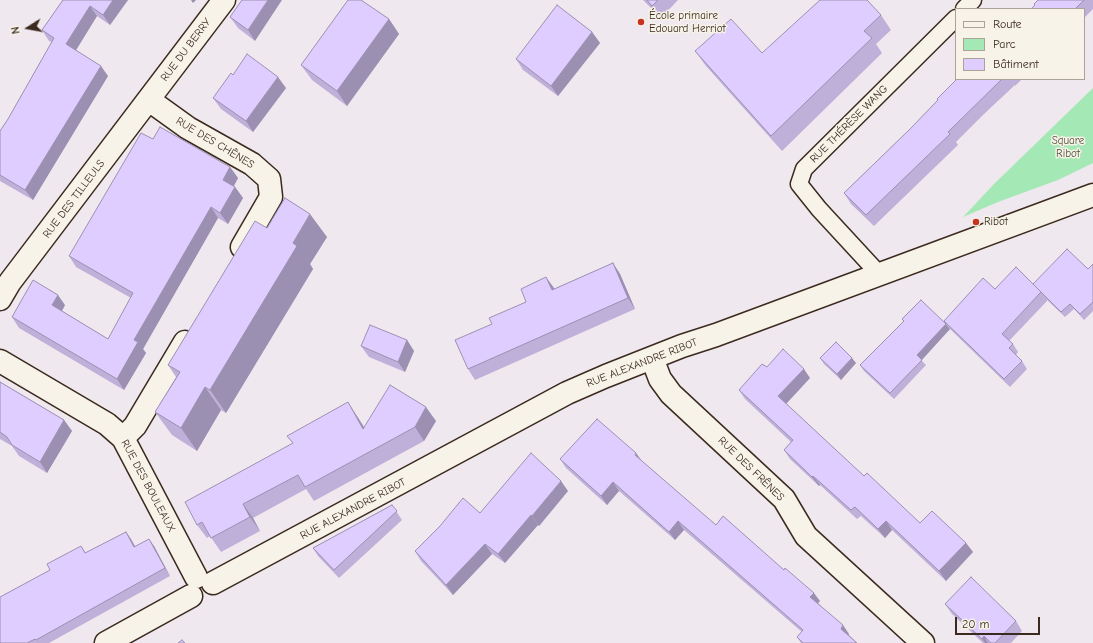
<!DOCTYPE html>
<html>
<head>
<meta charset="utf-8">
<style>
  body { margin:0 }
  #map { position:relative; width:1093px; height:643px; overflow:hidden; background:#f0e8ef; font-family:"Comic Neue",sans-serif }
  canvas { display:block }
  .legend { position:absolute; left:955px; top:8px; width:130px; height:72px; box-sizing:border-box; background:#f7f3e8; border:1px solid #aca397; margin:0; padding:5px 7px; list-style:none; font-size:12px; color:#3b2a1e }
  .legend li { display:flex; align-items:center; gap:8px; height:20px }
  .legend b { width:20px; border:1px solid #aca397 }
  .north { position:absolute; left:8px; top:8px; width:40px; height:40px; -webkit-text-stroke:3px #f7f3e8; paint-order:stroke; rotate:259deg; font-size:11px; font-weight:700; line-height:16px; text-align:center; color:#3b2a1e }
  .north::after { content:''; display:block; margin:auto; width:14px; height:18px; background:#3b2a1e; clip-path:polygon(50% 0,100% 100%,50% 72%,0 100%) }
  .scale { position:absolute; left:955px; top:617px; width:85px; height:18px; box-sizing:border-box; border:2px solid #3b2a1e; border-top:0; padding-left:5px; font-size:12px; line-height:14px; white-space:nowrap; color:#3b2a1e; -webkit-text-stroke:3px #f7f3e8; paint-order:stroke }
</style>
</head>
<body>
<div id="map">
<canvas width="1093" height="643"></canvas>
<ul class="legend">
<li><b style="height:5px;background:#f7f3e8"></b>Route</li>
<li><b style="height:11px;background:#a4e9b5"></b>Parc</li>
<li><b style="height:11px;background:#decdfe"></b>Bâtiment</li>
</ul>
<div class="north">N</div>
<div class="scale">20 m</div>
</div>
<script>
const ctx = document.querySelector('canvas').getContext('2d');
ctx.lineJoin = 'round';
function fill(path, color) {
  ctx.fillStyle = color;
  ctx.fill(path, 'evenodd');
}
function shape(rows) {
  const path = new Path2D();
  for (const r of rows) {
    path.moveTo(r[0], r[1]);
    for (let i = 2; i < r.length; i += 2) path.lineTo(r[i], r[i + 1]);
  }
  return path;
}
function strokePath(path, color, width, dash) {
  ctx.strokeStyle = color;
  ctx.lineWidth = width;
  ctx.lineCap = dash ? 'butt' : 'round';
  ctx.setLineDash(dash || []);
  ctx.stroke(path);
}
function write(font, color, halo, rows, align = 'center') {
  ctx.font = font + ' "Comic Neue",sans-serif';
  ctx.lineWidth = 3;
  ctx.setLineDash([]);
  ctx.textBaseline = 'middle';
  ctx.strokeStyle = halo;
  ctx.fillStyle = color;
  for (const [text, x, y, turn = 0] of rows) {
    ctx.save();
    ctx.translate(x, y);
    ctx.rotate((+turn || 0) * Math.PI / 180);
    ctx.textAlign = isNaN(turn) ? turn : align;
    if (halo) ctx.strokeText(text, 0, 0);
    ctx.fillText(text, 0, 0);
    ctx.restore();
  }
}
fill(shape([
  [1093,88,1093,163,1058,180,998,202,963,217,995,183]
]), '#a4e9b5');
const lane = shape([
  [964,9,973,0],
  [879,274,819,209,799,184,804,169,956,18]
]);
const street = shape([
  [149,100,188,128,252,164,269,179,271,197,242,247],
  [0,299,10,282,224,0],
  [652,358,660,379,671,394,784,499,806,536,923,643],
  [0,361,107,424,123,438,196,577],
  [123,438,135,426,185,342],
  [213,583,567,393,606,376,682,346,716,335,1093,195],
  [106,643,191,596]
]);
strokePath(lane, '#3b2a1e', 19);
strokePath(street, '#3b2a1e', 25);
strokePath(lane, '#f7f3e8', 16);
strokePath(street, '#f7f3e8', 22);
fill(shape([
  [63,0,128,0,110,25,97,16,76,50,108,76,33,200,0,181,0,131,8,119,52,42,49,41,42,30],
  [242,0,255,41,238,28,230,17],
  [643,0,678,0,661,18],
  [1038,0,1093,0,1093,9,1084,18,1084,9,1031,9,1035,5],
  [881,15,891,30,876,44,882,53,782,151,706,66,695,51,762,53],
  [389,19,399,34,347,106,312,80,301,65],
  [592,32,600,43,558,96,523,70,516,59],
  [957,79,1022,79,1015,86,1015,85,984,114,956,142,958,145,874,226,851,204,844,193,910,129,938,100,937,99],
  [286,88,253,132,221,109,213,98],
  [230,167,238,178,234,186,235,187,243,198,228,224,218,218,143,349,146,353,124,390,19,328,12,317,65,305,62,311,108,339,131,298,76,267,69,256],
  [267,228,327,237,310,264,313,269,226,413,221,410,197,451,172,435,155,412,176,377,168,365],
  [613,263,620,274,635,309,475,380,468,369,492,324,526,302,554,288,554,289],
  [1093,264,1093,311,1084,320,1074,309,1065,317,1047,300,1047,301,1009,341,1013,344,1018,352,1016,355,1022,361,1027,369,1010,387,950,329,944,321,995,289,1033,284,1088,269],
  [902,319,950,329,921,360,926,365,894,399,864,371,860,365,904,321],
  [407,340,414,351,405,372,369,357,361,346],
  [820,358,856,363,841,380,824,364],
  [767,367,810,378,786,404,864,476,920,523,966,543,973,552,946,581,892,530,885,538,861,516,857,519,820,485,819,486,790,459,784,450,791,442,745,399,739,390],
  [0,382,64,420,72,431,47,473,19,456,12,446,0,439],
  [357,416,364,427,436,421,424,441,314,501,306,489,253,518,260,531,221,552,210,536,207,538,197,525,293,443,287,436],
  [560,459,642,462,716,525,820,601,818,603,849,634,849,635,857,643,801,643,797,637,802,632,684,530,675,540,619,491,607,505,566,468],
  [568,491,539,526,538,525,505,563,492,554,453,595,421,561,415,551,480,513],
  [392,505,402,520,339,578,318,556,313,548],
  [126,532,135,546,154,546,170,576,49,643,0,643,50,570,81,546,86,553],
  [945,604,1016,621,1022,631,1011,643,983,643,952,614]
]), '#bfb0da');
fill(shape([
  [113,0,128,0,110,25,103,15],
  [191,0,196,0,193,3],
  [268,0,282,0,255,41,248,30],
  [90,6,97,16,73,55,66,44],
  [389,19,399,34,347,106,337,91],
  [592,32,600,43,558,96,551,86],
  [101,66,108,76,33,200,25,190],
  [278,77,286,88,253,132,246,121],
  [230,167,238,178,231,191,223,180],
  [235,187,243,198,228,224,220,213],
  [211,207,218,218,143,349,146,353,124,390,117,379,134,340],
  [310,214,327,237,310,264,313,269,226,413,210,390,293,243],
  [613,263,620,274,635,309,628,298],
  [546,277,554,288,559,301,552,290],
  [58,295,65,305,59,316,52,305],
  [946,324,950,329,921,361,917,355],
  [407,340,414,351,405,372,398,362],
  [852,358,856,363,841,380,837,374],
  [804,369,810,378,785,405,778,396],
  [205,387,221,410,197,451,181,428],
  [348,402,357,416,373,442,363,429],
  [426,407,436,421,424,441,415,427],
  [64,420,72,431,47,473,40,462],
  [636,453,642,461,635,455],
  [813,476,820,485,819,486,812,477],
  [561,481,568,491,539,526,532,516],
  [613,482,619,491,607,505,601,496],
  [243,504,253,518,260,531,250,517],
  [531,515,538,525,505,563,498,554],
  [678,521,684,530,675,540,669,532],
  [886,521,892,530,885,538,878,529],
  [126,532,131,539,139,554,134,547],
  [149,539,154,546,170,576,165,568],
  [966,543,973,552,946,581,939,571],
  [485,544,492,554,453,595,446,585],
  [814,593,820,601,816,605,810,597],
  [843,625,849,634,847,637,841,629],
  [984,636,988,643,985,643,982,639]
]), '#9b90b2');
const building = shape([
  [63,0,113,0,103,15,90,6,66,44,101,66,25,190,0,175,0,131,8,119,54,38,42,30,63,0],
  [242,0,268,0,248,30,230,17,242,0],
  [348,0,361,0,389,19,337,91,301,65,348,0],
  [647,0,658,0,652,6,647,0],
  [820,0,867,0,881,15,864,31,872,38,771,136,695,51,731,19,762,53,820,0],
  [1038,0,1084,0,1075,9,1031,9,1035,5,1034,4,1038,0],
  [557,5,592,32,551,86,516,59,557,5],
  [247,54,278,77,246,121,213,98,231,73,233,75,247,54],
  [957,79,1002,79,948,132,950,134,866,215,844,193,910,129,938,100,937,99,957,79],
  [160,127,230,167,223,180,235,187,220,213,211,207,134,340,138,342,117,379,12,317,33,280,58,295,52,305,108,339,133,293,69,256,141,133,153,139,160,127],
  [285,198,310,214,293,243,297,246,210,390,205,387,181,428,155,412,180,372,168,365,255,221,267,228,285,198],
  [1067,249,1088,269,1093,264,1093,302,1080,314,1070,304,1061,312,1033,284,1067,249],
  [613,263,628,298,468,369,455,340,492,324,489,318,526,302,521,289,546,277,552,290,613,263],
  [1016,267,1041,292,1002,334,1013,344,1009,348,1022,361,1004,379,944,321,983,278,995,289,1016,267],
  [921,300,946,324,917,355,922,360,890,393,860,365,904,321,902,319,921,300],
  [370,325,407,340,398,362,361,346,370,325],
  [836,342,852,358,837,374,820,358,836,342],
  [783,349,804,369,778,396,864,476,867,473,920,523,932,511,966,543,939,571,886,521,878,529,855,507,851,510,813,476,812,477,784,450,793,440,739,390,762,364,767,367,783,349],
  [0,382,64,420,40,462,12,445,7,437,0,432,0,382],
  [390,385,426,407,415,427,305,487,298,475,243,504,250,517,211,538,202,522,197,525,185,502,293,443,287,436,348,402,363,429,390,385],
  [597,419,636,453,635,455,716,525,723,516,784,570,785,568,814,593,810,597,843,625,841,629,857,643,803,643,797,637,803,630,678,521,669,532,613,482,601,496,560,459,597,419],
  [531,453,561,481,532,516,531,515,498,554,485,544,446,585,415,551,440,526,463,498,480,513,531,453],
  [392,505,397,511,334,570,313,548,392,505],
  [126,532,134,547,149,539,165,568,36,640,35,639,27,643,0,643,0,597,50,570,47,564,81,546,85,553,126,532],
  [971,577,1016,621,995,643,991,643,984,636,982,639,945,604,971,577],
  [182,640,185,643,178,643,182,640]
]);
fill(building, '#decdfe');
strokePath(building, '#9b90b2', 1);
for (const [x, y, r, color] of [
  [641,22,4,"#c8321e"],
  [976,222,4,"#c8321e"]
]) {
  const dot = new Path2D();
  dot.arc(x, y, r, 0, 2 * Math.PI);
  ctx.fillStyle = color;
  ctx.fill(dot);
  strokePath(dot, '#f7f3e8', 1.5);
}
write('11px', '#3b2a1e', '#f7f3e8', [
  ["École primaire",649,16],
  ["Edouard Herriot",649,29],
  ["Ribot",984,222]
], 'left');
write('11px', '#3b2a1e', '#f7f3e8', [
  ["RUE DU BERRY",186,50,-53],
  ["RUE THÉRÈSE WANG",849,124,-45],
  ["RUE DES CHÊNES",215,143,31],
  ["RUE DES TILLEULS",74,199,-53],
  ["RUE ALEXANDRE RIBOT",642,363,-21],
  ["RUE DES FRÊNES",751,469,44],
  ["RUE DES BOULEAUX",148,486,62],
  ["RUE ALEXANDRE RIBOT",353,509,-28]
]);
write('11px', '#50503c', '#f7f3e8', [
  ["Square",1068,141],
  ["Ribot",1068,154]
]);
</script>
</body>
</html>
